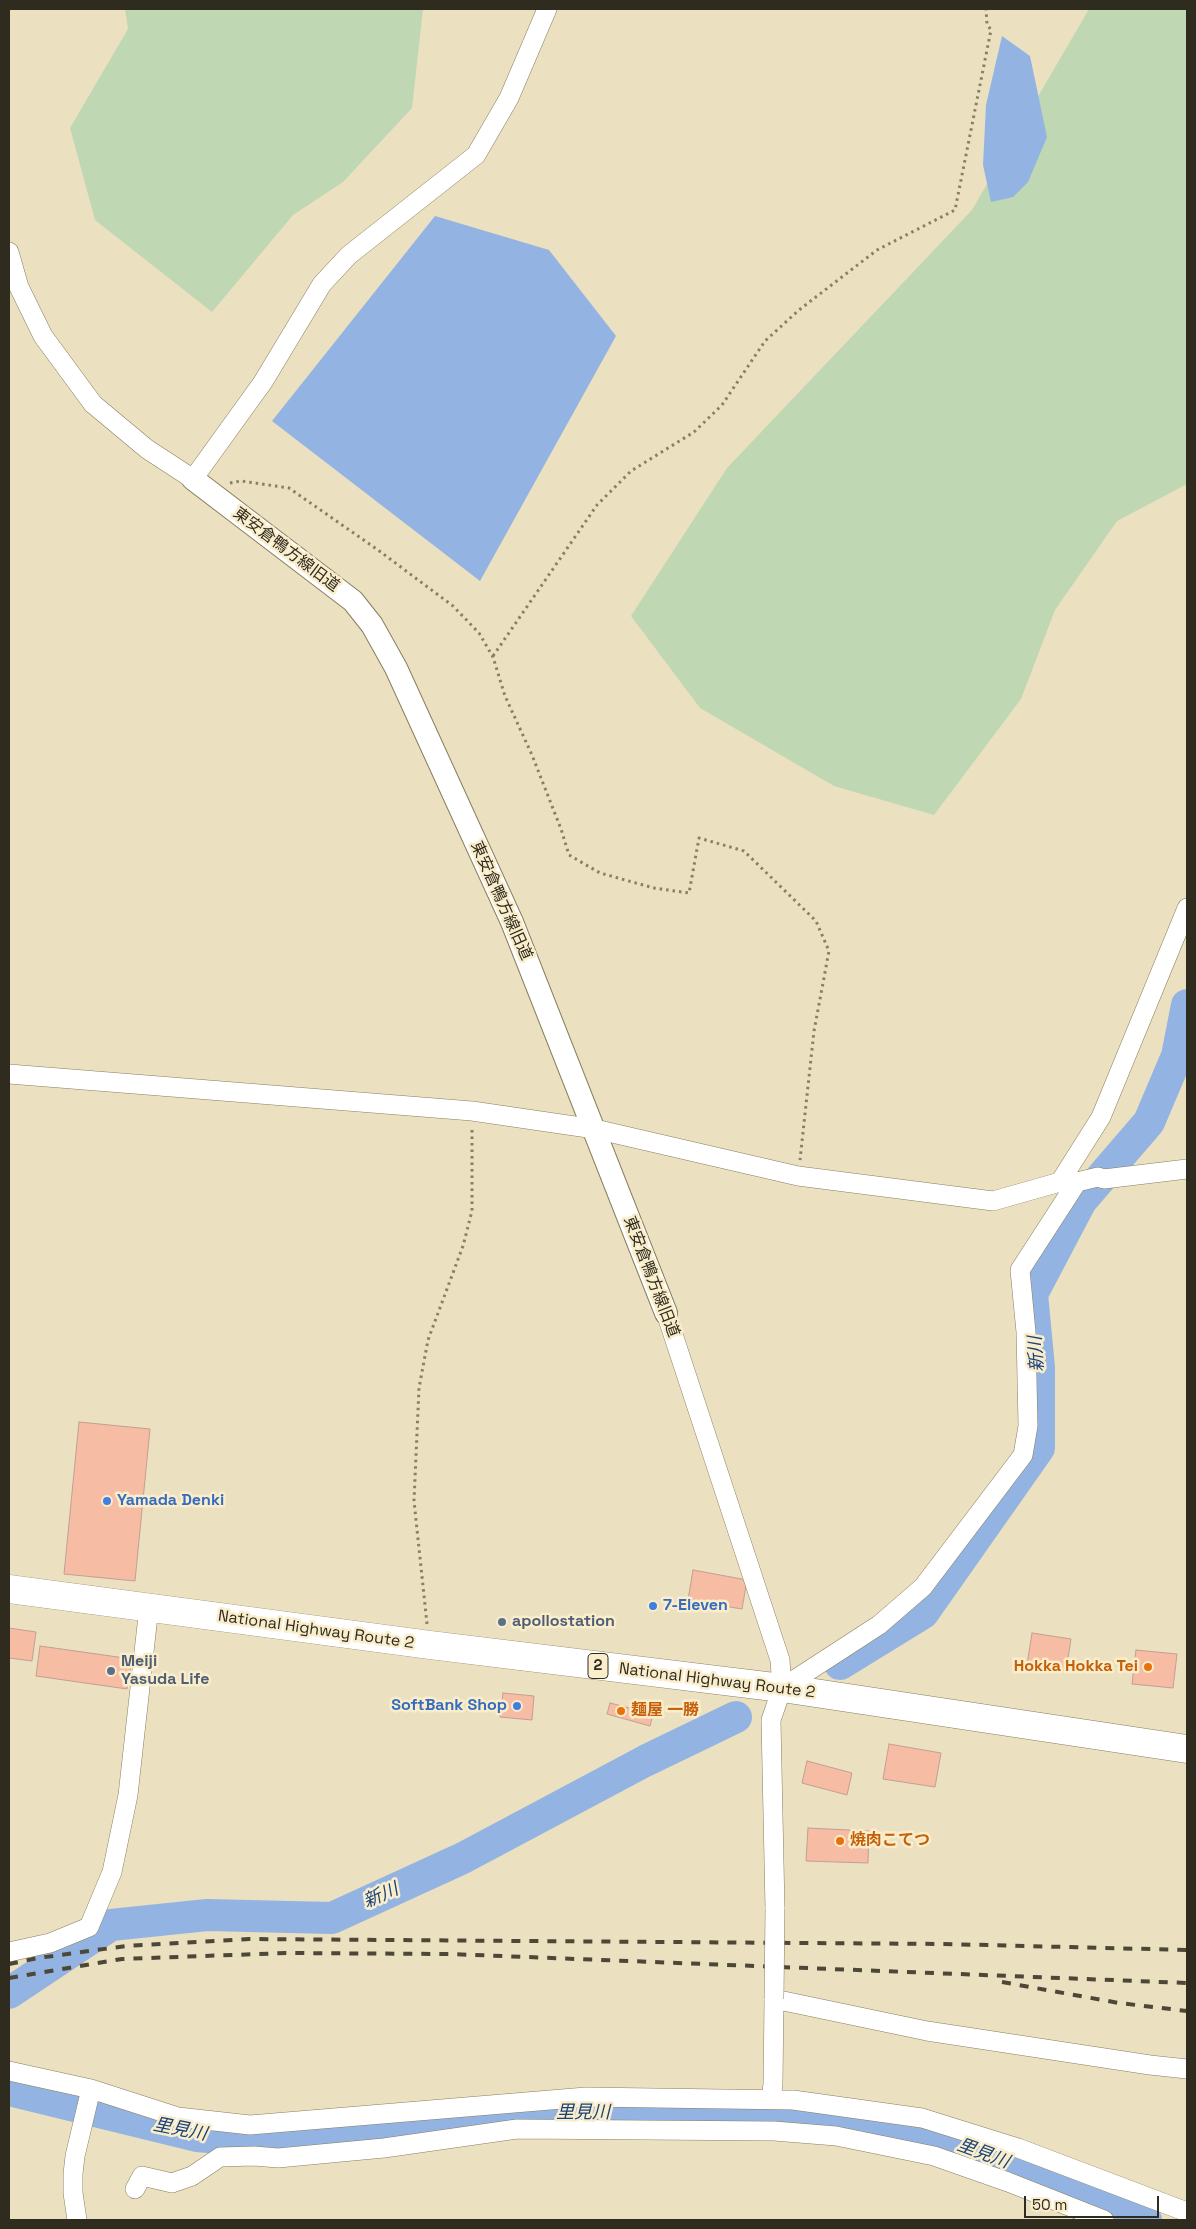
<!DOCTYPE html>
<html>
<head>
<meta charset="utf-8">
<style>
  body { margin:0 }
  #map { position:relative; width:1196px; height:2229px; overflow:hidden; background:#ebe0bf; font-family:"Space Grotesk",sans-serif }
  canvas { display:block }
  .frame { position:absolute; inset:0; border:10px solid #2f2b1e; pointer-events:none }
  .scale { position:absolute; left:1024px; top:2196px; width:135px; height:22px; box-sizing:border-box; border:2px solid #2f2b1e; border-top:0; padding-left:6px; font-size:15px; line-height:18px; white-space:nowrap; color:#2f2b1e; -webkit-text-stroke:4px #f9edcc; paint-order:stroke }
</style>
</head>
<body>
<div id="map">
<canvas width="1196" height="2229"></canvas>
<div class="frame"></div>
<div class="scale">50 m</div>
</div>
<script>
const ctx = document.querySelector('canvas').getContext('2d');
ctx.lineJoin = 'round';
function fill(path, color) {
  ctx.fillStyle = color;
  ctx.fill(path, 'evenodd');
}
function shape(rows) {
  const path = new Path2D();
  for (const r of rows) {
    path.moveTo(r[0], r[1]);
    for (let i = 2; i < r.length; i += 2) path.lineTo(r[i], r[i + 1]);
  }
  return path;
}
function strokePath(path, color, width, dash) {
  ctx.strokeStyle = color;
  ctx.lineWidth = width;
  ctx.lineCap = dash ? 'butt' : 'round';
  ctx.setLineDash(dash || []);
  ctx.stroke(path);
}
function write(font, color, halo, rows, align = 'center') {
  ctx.font = font + ' "Space Grotesk","Noto Sans JP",sans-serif';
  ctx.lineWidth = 5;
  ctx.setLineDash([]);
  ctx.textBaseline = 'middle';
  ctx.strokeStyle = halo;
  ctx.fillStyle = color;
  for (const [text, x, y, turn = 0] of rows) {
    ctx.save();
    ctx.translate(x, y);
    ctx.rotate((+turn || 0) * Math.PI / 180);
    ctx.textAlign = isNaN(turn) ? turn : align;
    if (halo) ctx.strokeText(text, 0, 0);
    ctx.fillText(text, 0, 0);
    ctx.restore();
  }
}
fill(shape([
  [125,9,423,9,412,108,343,182,293,215,212,312,95,220,70,128,128,29],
  [1089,9,1187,9,1187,484,1117,521,1055,610,1021,699,934,815,834,786,700,708,631,616,727,468,972,210]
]), '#bfd7b3');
fill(shape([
  [1002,36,1030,56,1047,137,1028,182,1013,197,991,202,983,165,986,105],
  [435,216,549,250,616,336,480,581,272,421]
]), '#93b4e2');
strokePath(shape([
  [840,1664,923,1613,1039,1448,1039,1368,1032,1294,1081,1201,1149,1122,1177,1056,1187,1005],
  [9,1993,111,1925,207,1915,332,1918,463,1858,645,1761,736,1717],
  [9,2090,197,2136,244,2140,313,2137,509,2114,710,2112,884,2126,981,2150,1108,2208,1146,2220]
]), '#93b4e2', 32);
const building = shape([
  [79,1422,150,1429,135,1581,64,1574,79,1422],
  [693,1570,747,1580,742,1609,688,1600,693,1570],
  [9,1628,36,1632,32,1661,9,1658,9,1628],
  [1032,1633,1071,1639,1066,1671,1027,1665,1032,1633],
  [40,1646,132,1659,127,1689,36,1676,40,1646],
  [1136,1650,1177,1654,1173,1688,1132,1684,1136,1650],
  [503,1693,534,1696,532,1720,500,1717,503,1693],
  [610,1703,653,1714,650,1726,607,1714,610,1703],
  [889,1744,941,1753,935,1787,883,1779,889,1744],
  [807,1761,852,1773,847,1795,802,1783,807,1761],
  [808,1828,869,1831,868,1863,806,1861,808,1828]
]);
fill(building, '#f6bca4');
strokePath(building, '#c29f92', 1);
const minor = shape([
  [9,252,19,287,43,336,93,404,147,449,193,479,263,382,322,284,349,255,476,155,509,98,547,9],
  [9,1074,472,1111,595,1129,798,1176,993,1201,1060,1182,1077,1182,1098,1177,1104,1179,1187,1169],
  [1060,1182,1101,1117,1187,908],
  [666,1313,780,1660,782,1688],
  [775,1909,771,1720,782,1688,879,1625,923,1587,1023,1455,1028,1426,1026,1332,1020,1270,1077,1182],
  [9,1952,50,1943,89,1927,112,1872,128,1795,149,1607],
  [9,2071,91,2089,178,2117,250,2125,586,2097,793,2100,922,2118,1018,2148,1187,2212],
  [771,2099,773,2084,774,1999,927,2031,1150,2065,1187,2069],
  [135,2189,142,2176,172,2183,192,2176,220,2157,254,2156,278,2158,384,2148,517,2129,774,2131,836,2136,934,2156,1008,2182,1104,2220],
  [77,2220,73,2193,73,2174,75,2156,91,2089]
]);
const tertiary = shape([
  [193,479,353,601,372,625,396,668,512,922,666,1313]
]);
const trunk = shape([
  [9,1589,430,1645,782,1688,1187,1749]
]);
strokePath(minor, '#887e5f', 20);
strokePath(tertiary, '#887e5f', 24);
strokePath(trunk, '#887e5f', 29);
strokePath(shape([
  [230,483,241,481,289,488,378,550,453,606,479,633,493,657,505,696,532,755,561,829,569,855,600,873,654,888,689,893,699,838,744,851,816,921,829,951,814,1031,800,1160],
  [493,656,597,505,631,471,694,432,722,405,765,341,799,310,877,250,955,210,991,30,987,24,986,9],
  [427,1624,414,1501,419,1388,428,1340,463,1246,472,1211,472,1129]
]), '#878069', 3, [2.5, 4]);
strokePath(minor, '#fff', 19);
strokePath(tertiary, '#fff', 22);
strokePath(trunk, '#fff', 28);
strokePath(shape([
  [9,1964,38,1958,126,1946,249,1939,944,1944,1187,1950],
  [9,1978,122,1959,286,1953,450,1954,1187,1983],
  [1002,1982,1119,2003,1187,2011]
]), '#4c4737', 4, [9, 9]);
const minorBridge = shape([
  [774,1999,775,1909]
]);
strokePath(minorBridge, '#887e5f', 20, []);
strokePath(minorBridge, '#fff', 19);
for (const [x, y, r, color] of [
  [107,1501,5,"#3f7fe0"],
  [653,1606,5,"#3f7fe0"],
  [502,1622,5,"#5c6f8a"],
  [1148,1667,5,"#e8710a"],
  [111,1671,5,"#5c6f8a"],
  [517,1706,5,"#3f7fe0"],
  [621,1711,5,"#e8710a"],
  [840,1841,5,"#e8710a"]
]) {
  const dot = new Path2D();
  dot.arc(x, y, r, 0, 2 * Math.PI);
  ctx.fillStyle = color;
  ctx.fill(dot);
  strokePath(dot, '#f9edcc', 2);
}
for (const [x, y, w] of [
  [598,1666,20]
]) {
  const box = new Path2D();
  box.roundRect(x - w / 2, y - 12.5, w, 25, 4);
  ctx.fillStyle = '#f9edcc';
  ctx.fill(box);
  strokePath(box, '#2f2b1e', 1);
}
write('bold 15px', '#2f2b1e', null, [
  ["2",598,1666]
]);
write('16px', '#2f2b1e', '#f9edcc', [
  ["東安倉鴨方線旧道",286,550,37],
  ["東安倉鴨方線旧道",501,901,66],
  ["東安倉鴨方線旧道",651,1277,69],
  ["National Highway Route 2",316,1630,8],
  ["National Highway Route 2",717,1681,7]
]);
write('bold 16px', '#366cbe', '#f9edcc', [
  ["Yamada Denki",117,1501],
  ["7-Eleven",663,1606],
  ["SoftBank Shop",507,1706,"right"]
], 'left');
write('bold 16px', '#4e5e75', '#f9edcc', [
  ["apollostation",512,1622],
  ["Meiji",121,1662],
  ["Yasuda Life",121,1680]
], 'left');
write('bold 16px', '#c56008', '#f9edcc', [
  ["Hokka Hokka Tei",1138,1667,"right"],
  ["麺屋 一勝",631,1711],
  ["焼肉こてつ",850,1841]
], 'left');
write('italic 18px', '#184279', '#f9edcc', [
  ["新川",1037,1354,-94],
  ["新川",381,1896,-24],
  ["里見川",583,2113],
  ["里見川",180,2130,11],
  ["里見川",983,2154,20]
]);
</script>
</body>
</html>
